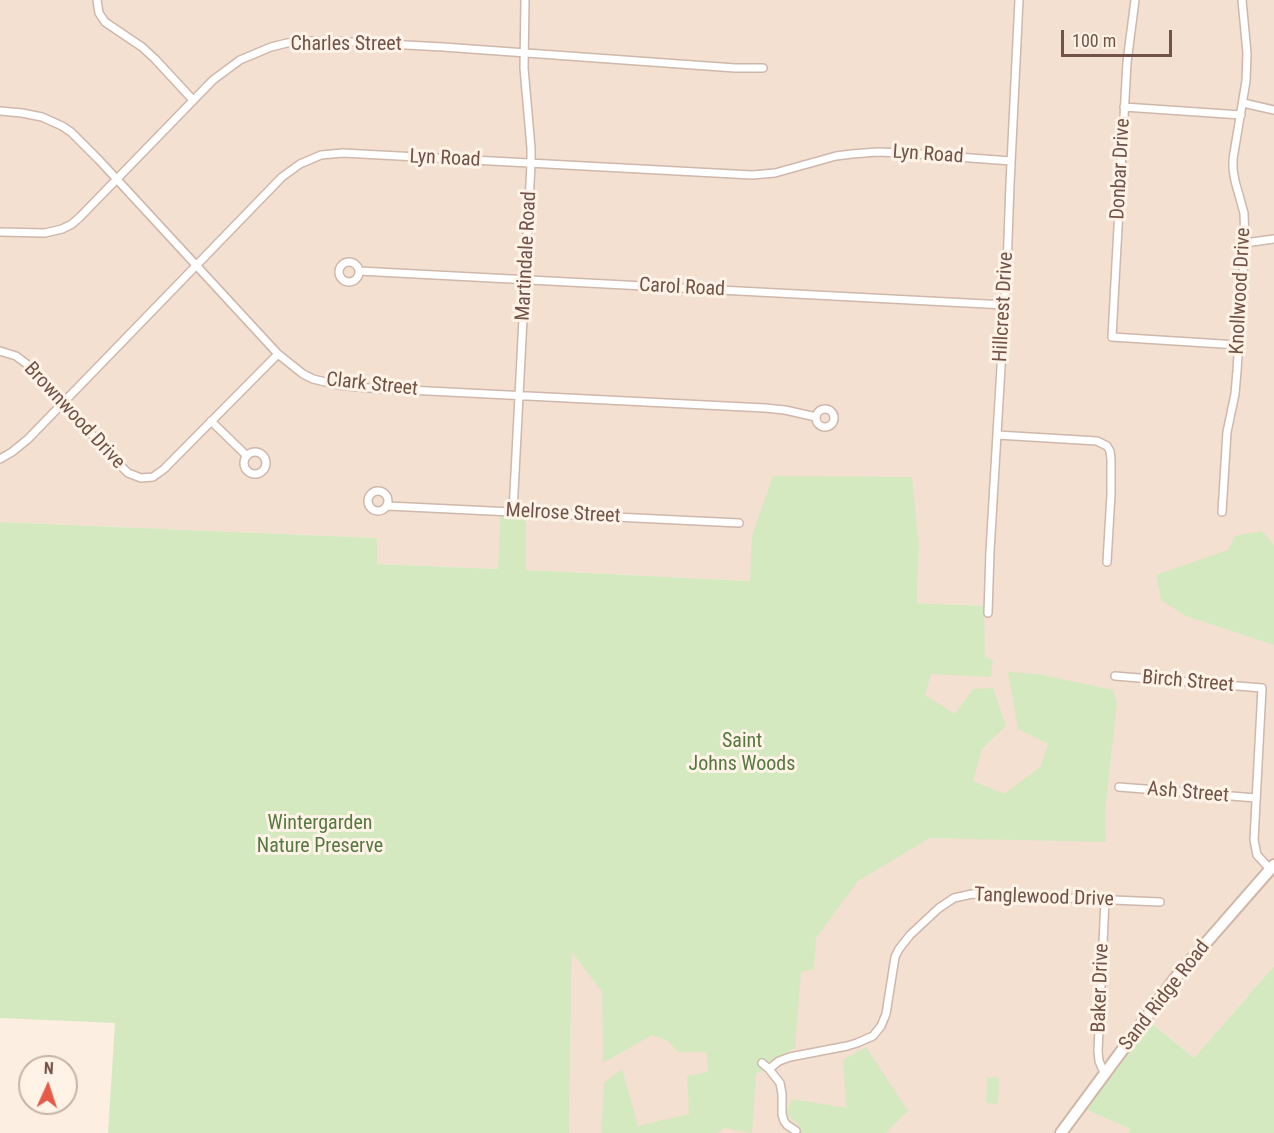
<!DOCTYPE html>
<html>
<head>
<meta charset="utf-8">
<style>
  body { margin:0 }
  #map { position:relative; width:1274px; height:1133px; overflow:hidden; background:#fcefe1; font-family:"Roboto Condensed",sans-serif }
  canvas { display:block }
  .north { position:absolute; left:18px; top:1055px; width:60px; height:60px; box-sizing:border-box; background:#fff3e7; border:2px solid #c7b3a7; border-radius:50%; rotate:3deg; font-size:16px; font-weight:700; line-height:24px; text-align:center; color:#735348 }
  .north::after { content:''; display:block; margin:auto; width:21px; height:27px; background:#e55b47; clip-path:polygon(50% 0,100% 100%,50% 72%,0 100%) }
  .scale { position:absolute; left:1061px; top:30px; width:111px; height:27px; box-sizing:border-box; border:3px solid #735348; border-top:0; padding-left:8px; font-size:18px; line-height:21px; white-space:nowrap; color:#735348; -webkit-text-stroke:4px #fff3e7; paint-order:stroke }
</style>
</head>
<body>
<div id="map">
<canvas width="1274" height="1133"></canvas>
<div class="north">N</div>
<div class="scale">100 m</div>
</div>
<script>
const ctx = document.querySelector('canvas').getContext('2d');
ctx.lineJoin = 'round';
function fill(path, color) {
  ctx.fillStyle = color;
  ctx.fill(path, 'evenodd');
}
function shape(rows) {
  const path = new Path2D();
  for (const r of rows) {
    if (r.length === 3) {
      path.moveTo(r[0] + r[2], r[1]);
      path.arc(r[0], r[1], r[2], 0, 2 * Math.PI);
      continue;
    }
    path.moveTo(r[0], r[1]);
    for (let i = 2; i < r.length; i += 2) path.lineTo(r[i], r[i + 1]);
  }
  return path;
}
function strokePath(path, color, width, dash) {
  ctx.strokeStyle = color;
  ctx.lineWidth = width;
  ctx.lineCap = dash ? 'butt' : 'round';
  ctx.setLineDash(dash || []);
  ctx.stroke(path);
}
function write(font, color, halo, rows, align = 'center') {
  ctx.font = font + ' "Roboto Condensed",sans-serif';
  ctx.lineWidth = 6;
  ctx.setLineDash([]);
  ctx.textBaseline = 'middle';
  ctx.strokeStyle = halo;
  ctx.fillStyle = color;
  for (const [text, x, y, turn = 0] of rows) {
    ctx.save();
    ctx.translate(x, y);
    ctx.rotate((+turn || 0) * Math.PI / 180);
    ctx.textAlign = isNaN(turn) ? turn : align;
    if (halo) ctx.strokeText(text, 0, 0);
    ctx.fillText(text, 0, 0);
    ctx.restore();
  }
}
fill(shape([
  [0,0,1274,0,1274,966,1194,1058,1145,1018,1177,976,1270,869,1174,974,1058,1133,569,1133,572,951,652,955,752,1072,792,1049,810,824,904,823,912,669,981,674,984,606,917,603,919,546,753,535,751,581,525,570,526,518,500,517,499,569,376,564,376,538,0,522],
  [1080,1107,1130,1129,1128,1133,1061,1133]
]), '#f3e0d0');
fill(shape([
  [773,476,912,477,919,546,917,603,984,606,985,657,993,660,991,677,931,674,925,695,955,714,973,689,993,688,1006,726,982,749,973,781,1004,794,1040,767,1048,744,1018,729,1008,672,1038,674,1113,690,1117,703,1106,803,1105,823,1106,842,930,838,858,881,816,938,814,969,801,972,795,1048,787,1052,760,1067,763,1070,756,1074,752,1133,724,1128,717,1133,601,1133,604,1083,622,1069,638,1126,689,1114,687,1076,708,1072,706,1052,678,1052,668,1041,652,1035,603,1063,602,992,572,952,569,1133,108,1133,115,1023,0,1018,0,522,377,538,377,564,498,569,500,516,526,518,526,570,750,581,752,535],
  [1262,531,1274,545,1274,645,1186,616,1161,600,1156,575,1228,550,1235,536],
  [1274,966,1274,1133,1128,1133,1130,1129,1080,1107,1145,1018,1194,1058],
  [866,1047,908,1111,885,1133,797,1133,800,1126,786,1114,792,1099,846,1108,843,1060],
  [987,1077,999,1078,998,1104,986,1103]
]), '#d5e9c0');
const street = shape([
  [97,0,99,13,105,22,142,47,155,59,193,100],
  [1135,0,1127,62,1112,337,1238,345],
  [1243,103,1274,110],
  [1124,107,1241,115],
  [0,111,22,113,42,117,62,126,71,132,99,160,278,354,303,374,313,379,338,385,369,388,765,408,785,410,816,417],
  [0,232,45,233,62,229,72,224,80,217,213,80,240,60,271,47,287,43,309,41,332,41,443,47,735,68,763,68],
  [1245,243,1274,239],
  [349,272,10],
  [359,271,1005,305],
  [0,351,16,356,28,365,120,465,128,473,141,478,153,477,164,469,278,354],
  [825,418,9],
  [211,421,247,456],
  [997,435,1097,441,1107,446,1110,451,1111,459,1111,494,1107,562],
  [255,463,11],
  [0,459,12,452,28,439,282,177,300,164,321,155,343,153,752,175,775,173,836,156,852,154,877,152,904,153,1011,161],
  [378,501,10],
  [388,506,739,523],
  [513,512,531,164,531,148,524,68,525,0],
  [1222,512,1227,432,1235,394,1237,371,1245,243,1244,213,1235,181,1233,169,1233,159,1246,81,1247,53,1242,0],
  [988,613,990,551,1007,267,1010,184,1019,0],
  [1115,676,1262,688,1254,840,1257,855,1270,869],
  [1119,787,1256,798],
  [1105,900,1098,1051,1099,1061,1105,1075],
  [762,1063,769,1069,780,1083,782,1094,782,1114,784,1121,787,1125,796,1131],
  [769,1069,779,1061,790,1057,847,1046,857,1043,873,1036,881,1026,886,1014,895,957,899,949,910,935,939,908,954,898,972,894,1160,902]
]);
const secondary = shape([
  [1061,1133,1177,976,1274,865]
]);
strokePath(street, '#cfb7ab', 10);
strokePath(secondary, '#d2b7a8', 14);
strokePath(street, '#fff', 7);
strokePath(secondary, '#fff', 10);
write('20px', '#735348', '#fff3e7', [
  ["Charles Street",346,45],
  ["Lyn Road",928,155,4],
  ["Lyn Road",445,159,3],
  ["Donbar Drive",1121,169,-87],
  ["Martindale Road",527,256,-87],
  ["Carol Road",682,288,3],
  ["Knollwood Drive",1241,291,-87],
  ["Hillcrest Drive",1004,307,-87],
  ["Clark Street",372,385,6],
  ["Brownwood Drive",74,416,47],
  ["Melrose Street",563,514,3],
  ["Birch Street",1188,682,5],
  ["Ash Street",1188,793,5],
  ["Tanglewood Drive",1044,898,2],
  ["Baker Drive",1101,988,-88],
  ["Sand Ridge Road",1165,996,-52]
]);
write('20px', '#567841', '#fff3e7', [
  ["Saint",742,742],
  ["Johns Woods",742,765],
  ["Wintergarden",320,824],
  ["Nature Preserve",320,847]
]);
</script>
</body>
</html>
